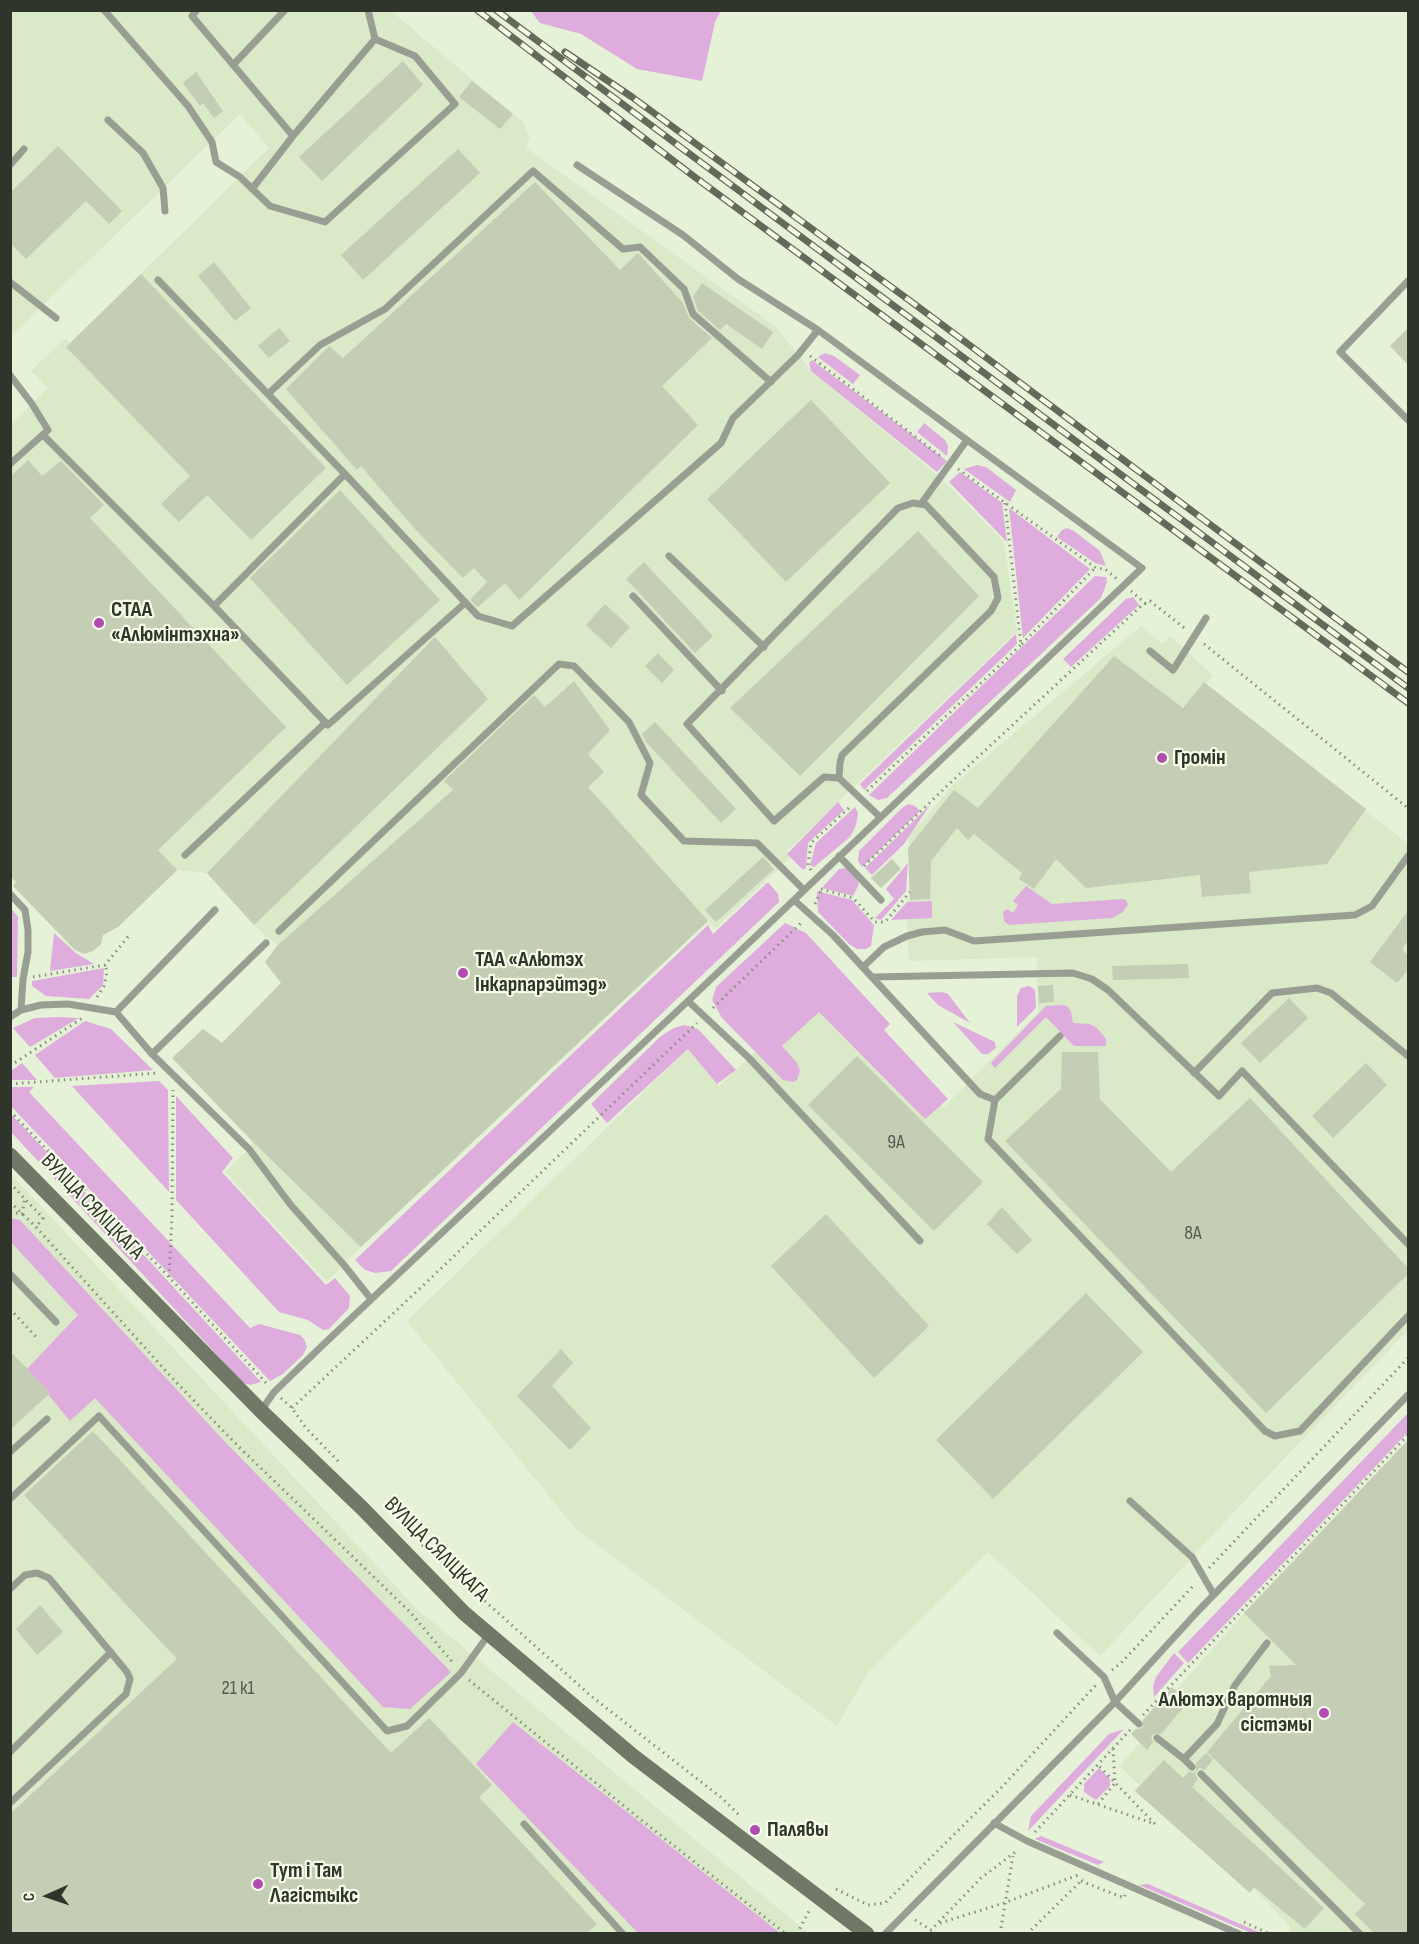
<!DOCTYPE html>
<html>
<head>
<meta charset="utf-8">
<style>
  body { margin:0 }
  #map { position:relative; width:1419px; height:1944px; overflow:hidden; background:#e6f2d8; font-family:"Sofia Sans Condensed",sans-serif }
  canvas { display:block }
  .frame { position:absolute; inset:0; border:12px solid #30352b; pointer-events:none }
  .north { position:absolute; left:18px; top:1866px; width:60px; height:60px; -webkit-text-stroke:4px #f5fee9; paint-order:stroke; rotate:267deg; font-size:16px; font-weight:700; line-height:24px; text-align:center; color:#30352b }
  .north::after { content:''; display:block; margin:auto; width:21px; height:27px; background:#30352b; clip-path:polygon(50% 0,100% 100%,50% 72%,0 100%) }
</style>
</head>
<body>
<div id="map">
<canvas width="1419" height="1944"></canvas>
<div class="frame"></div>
<div class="north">С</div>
</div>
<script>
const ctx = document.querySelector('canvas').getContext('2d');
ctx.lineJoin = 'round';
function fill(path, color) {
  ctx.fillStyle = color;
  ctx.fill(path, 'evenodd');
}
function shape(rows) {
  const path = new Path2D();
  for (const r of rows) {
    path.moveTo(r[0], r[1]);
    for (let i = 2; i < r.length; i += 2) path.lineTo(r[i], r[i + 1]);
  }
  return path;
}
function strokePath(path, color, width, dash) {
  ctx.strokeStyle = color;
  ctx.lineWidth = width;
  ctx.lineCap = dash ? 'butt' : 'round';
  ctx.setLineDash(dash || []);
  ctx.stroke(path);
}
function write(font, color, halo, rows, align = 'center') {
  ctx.font = font + ' "Sofia Sans Condensed",sans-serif';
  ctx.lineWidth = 4.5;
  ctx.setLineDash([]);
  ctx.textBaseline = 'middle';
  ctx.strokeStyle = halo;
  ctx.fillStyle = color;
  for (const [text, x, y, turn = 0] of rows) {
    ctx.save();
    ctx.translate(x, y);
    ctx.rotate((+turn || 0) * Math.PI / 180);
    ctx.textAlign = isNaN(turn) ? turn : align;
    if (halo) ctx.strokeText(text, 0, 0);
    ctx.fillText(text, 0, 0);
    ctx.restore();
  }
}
fill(shape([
  [11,11,391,11,523,122,530,138,526,148,776,327,811,371,941,478,1004,542,1017,631,786,852,791,857,715,929,708,921,361,1247,327,1282,225,1172,249,1149,252,1141,172,1058,203,1029,222,1043,281,983,265,962,277,945,254,925,207,873,178,870,118,927,103,935,101,944,93,951,84,954,75,950,13,886,16,882,11,876,11,424,48,388,31,371,65,338,70,343,269,148,240,114,11,336],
  [1141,626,1162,644,1170,636,1213,675,1206,684,1408,844,1408,1330,1278,1465,1100,1656,988,1552,867,1674,837,1726,575,1528,407,1321,688,1049,719,1086,826,985,943,1108,1038,1012,1037,957,909,961,906,905,910,900,909,836,953,785],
  [10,1173,417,1609,808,1933,11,1933],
  [1408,1440,1408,1933,1290,1933,1289,1925,1254,1889,1250,1892,1135,1791,1139,1785,1120,1766,1140,1743,1131,1734,1139,1724,1172,1688,1176,1690,1244,1613]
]), '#dae9c8');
fill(shape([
  [531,11,721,11,715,22,702,81,637,69,581,34,540,23],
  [825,353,834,356,860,375,853,384,818,357],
  [812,360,947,461,937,472,811,371,809,363],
  [924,423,945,440,948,446,947,456,917,432],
  [977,465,986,467,1016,490,1010,502,964,469],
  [960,472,1002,503,1007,542,949,482],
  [1009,508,1090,569,1023,638],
  [1067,528,1074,531,1100,551,1106,566,1095,563,1057,537,1062,530],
  [1095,576,1106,577,1107,582,1101,598,887,798,878,800,869,795],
  [1133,597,1139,605,1071,667,1063,659,1126,599],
  [1016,634,1017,644,864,790,860,784],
  [838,802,844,810,808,843,806,868,803,870,787,854],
  [908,804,915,806,920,811,862,867,858,861,859,851,901,809],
  [930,805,904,844,872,875,865,868],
  [855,807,858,813,857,820,855,828,850,837,814,867,810,865,816,843],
  [908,863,906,891,881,920,875,918,894,899,886,889],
  [846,868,856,877,859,884,853,896,822,888,839,869],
  [768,882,778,894,779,902,391,1271,375,1273,365,1270,355,1260,708,925,713,934],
  [1026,886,1052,904,1122,899,1126,900,1128,904,1123,912,1112,918,1009,925,1004,921,1003,912,1007,909,1013,913,1018,905,1013,901],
  [817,891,852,900,874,925,871,946,866,949,857,949,849,944,818,912],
  [932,901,932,918,891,920,907,902],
  [11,908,18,917,17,977,11,977],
  [785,923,806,933,890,1024,884,1030,948,1099,925,1119,819,1012,782,1046,797,1063,800,1071,797,1080,793,1082,783,1080,722,1018,712,1000,716,987],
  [54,933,76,953,94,964,50,971],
  [104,968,103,985,89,999,46,996,32,986,32,981],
  [1029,986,1035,990,1036,1008,1017,1027,1017,996,1021,988],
  [942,992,948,994,970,1023,938,1005,927,993],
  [1061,1005,1067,1006,1071,1012,1073,1023,1089,1024,1096,1027,1106,1039,1106,1046,1074,1046,1046,1017,995,1068,991,1063,1046,1006],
  [59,1017,79,1018,30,1047,13,1028,35,1018],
  [85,1021,111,1029,153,1070,55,1078,35,1055],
  [953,1022,995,1042,996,1048,988,1054,982,1054],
  [684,1025,698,1029,736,1070,717,1084,688,1049,607,1123,591,1104,661,1036,674,1028],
  [22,1063,37,1080,11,1080,11,1071],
  [159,1081,168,1090,169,1192,72,1086],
  [11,1087,34,1087,29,1092,250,1328,259,1324,300,1335,304,1339,307,1347,303,1355,283,1374,270,1381,11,1106],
  [176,1096,233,1158,222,1172,326,1285,335,1278,350,1296,349,1308,329,1329,323,1330,308,1320,279,1312,176,1200],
  [11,1114,143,1254,261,1382,250,1385,243,1383,11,1132],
  [11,1218,20,1220,227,1444,451,1672,410,1709,383,1707,95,1398,70,1421,27,1369,78,1315,11,1242],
  [1408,1413,1408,1432,1188,1663,1178,1652],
  [1174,1653,1184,1663,1154,1697,1153,1686,1156,1677],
  [513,1722,780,1933,638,1933,476,1764],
  [1124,1729,1028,1831,1031,1816,1109,1734],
  [1099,1768,1110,1779,1110,1786,1096,1800,1084,1792,1084,1784],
  [1041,1836,1104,1862,1098,1865,1035,1839],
  [1148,1884,1261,1933,1251,1933,1139,1885]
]), '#deaddd');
fill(shape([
  [403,61,423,85,322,181,299,157],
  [196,72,223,111,214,118,203,103,200,106,183,83],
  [472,81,513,114,500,129,459,97],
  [58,146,122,211,109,224,86,201,26,259,10,243,10,193],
  [458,149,480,173,363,280,341,255],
  [535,182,620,270,638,253,683,303,689,318,712,338,662,386,698,425,519,600,505,583,478,607,470,600,487,582,474,568,463,578,414,528,361,466,357,470,286,389,329,346,343,358],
  [214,262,251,308,235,321,198,276],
  [141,274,326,468,251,540,207,495,179,522,161,504,190,476,66,347],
  [702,283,773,332,762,349,726,324,720,330,698,311,693,297],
  [279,328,290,341,269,358,258,346],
  [1408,328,1408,365,1390,346],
  [811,400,890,483,786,582,707,499],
  [28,460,42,476,61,461,104,505,90,518,286,727,158,850,177,870,118,927,103,935,101,944,93,951,84,954,75,950,13,886,16,882,10,876,10,477],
  [340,490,440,600,347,685,250,578],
  [918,531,979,596,800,776,730,708],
  [644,562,713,636,695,653,626,579],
  [605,604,630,627,611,648,586,625],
  [435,637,488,699,254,925,207,873],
  [658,653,674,670,662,683,645,666],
  [1114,656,1183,708,1204,682,1366,809,1327,864,1249,872,1251,893,1202,897,1200,875,1086,888,1056,859,1034,889,1019,879,1022,873,974,834,968,840,957,828,931,861,930,899,910,900,908,848,954,790,978,808],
  [574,681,610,730,588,754,604,772,588,787,708,921,361,1247,252,1141,172,1058,203,1029,222,1043,281,983,265,962,278,945,453,790,444,781,534,695,545,707],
  [655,722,736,809,721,823,646,742,642,734],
  [763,857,774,869,716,922,705,910],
  [892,859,901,869,881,888,871,878],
  [1408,911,1408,940,1402,950,1408,955,1408,970,1397,983,1370,962],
  [1188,964,1189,978,1113,980,1112,966],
  [1053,985,1054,1002,1039,1003,1038,986],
  [1289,998,1308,1018,1260,1063,1241,1043],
  [1062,1052,1098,1052,1100,1099,1171,1172,1250,1098,1408,1268,1408,1274,1266,1413,1005,1141,1061,1089],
  [857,1056,983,1182,934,1231,808,1105],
  [1366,1063,1387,1085,1333,1138,1312,1116],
  [1002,1207,1032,1240,1017,1254,987,1224],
  [826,1214,929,1326,874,1378,771,1266],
  [1086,1293,1143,1352,993,1499,936,1440],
  [561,1349,573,1363,552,1386,591,1428,570,1450,517,1396],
  [10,1351,50,1393,10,1430],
  [93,1431,391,1753,429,1718,492,1785,479,1797,597,1924,586,1934,10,1934,10,1814,177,1659,24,1495],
  [1408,1440,1408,1934,1375,1934,1355,1914,1365,1904,1207,1752,1271,1676,1269,1666,1296,1665,1244,1613],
  [40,1605,63,1632,37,1655,16,1629],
  [1172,1687,1188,1702,1161,1734,1153,1734,1151,1738,1153,1742,1147,1750,1131,1734,1136,1729,1140,1729,1143,1727,1143,1720],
  [1206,1753,1213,1759,1205,1770,1200,1768,1197,1770,1195,1775,1198,1779,1192,1787,1324,1908,1305,1929,1254,1887,1250,1893,1135,1791,1164,1760,1183,1778,1189,1771,1193,1773,1196,1771,1196,1763]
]), '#c3ceb5');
strokePath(shape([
  [810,356,943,458],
  [958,469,1096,568,1105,569,1117,579],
  [1005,503,1021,645,1095,568],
  [1131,591,1146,604],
  [1204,644,1408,808],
  [867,791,1021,645],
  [864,866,950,783,1141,606,1150,601,1187,630],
  [811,870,808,865,811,843,851,806],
  [821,889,853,898,875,922,885,922,910,892],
  [815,904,821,891],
  [33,977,105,965,131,933],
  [97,997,104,986,107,972,105,965],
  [713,1008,803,921],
  [10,1066,84,1017],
  [10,1084,157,1073],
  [10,1111,169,1277,268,1385],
  [10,1183,43,1218,36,1227],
  [10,1202,36,1227,174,1380,238,1446,410,1612,454,1664],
  [10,1212,22,1214,25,1198],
  [169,1277,172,1217,173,1090],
  [10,1309,38,1339],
  [281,1398,292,1408,306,1428,339,1462],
  [292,1408,430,1279,697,1023],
  [422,1545,591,1696,723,1799,741,1817],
  [1209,1568,1408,1358],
  [1112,1670,1120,1664,1195,1584],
  [469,1680,640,1819,786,1934],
  [1143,1715,1408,1435],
  [1070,1795,1155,1824,1098,1765],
  [1098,1804,1115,1783,1113,1749],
  [1035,1832,1131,1729],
  [1081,1881,1124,1898,1125,1895],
  [836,1889,868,1905,885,1903,1001,1788,1096,1685],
  [915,1920,931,1930,981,1878,1018,1850],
  [1244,1922,1270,1934],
  [940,1923,1004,1903,1078,1875],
  [797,1934,810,1909],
  [1000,1934,1013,1856],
  [1027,1934,1083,1879]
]), '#878f7d', 3, [1.5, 4.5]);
strokePath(shape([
  [104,10,188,106,212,142,216,162,240,177,270,206,325,222,455,104,415,56,375,39,368,10],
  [197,10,192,16,293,136,252,189],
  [233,65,285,10],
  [108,120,143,153,163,188,165,211],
  [293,136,375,39],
  [10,165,24,149],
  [577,165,683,235,738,279,818,330],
  [1408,281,1340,352,1408,420],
  [10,282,56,318],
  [10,375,32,404,48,430,10,464],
  [268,394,320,345,385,309,533,171,623,249,640,247,684,289,693,314,771,382],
  [43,435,214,606,345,474,158,280],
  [345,474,478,616,512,626,721,443,733,418,798,355,818,330,967,440],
  [669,556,764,647],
  [633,596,722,691],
  [214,606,328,725,465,603],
  [1150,651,1173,670,1206,618],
  [839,778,824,777,774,821,687,724,898,508,913,503,926,505,994,577,998,598,991,611,842,755,840,763,839,778,880,817],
  [185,855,325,723],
  [839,856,881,900],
  [10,894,25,910,28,930,28,952,23,979,21,1010,10,1017],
  [794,900,833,935,980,1094,995,1100,1060,1036],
  [279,931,559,664,574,666,629,722,650,763,641,795,684,841,757,843,804,890],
  [863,967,884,947,907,936,922,932,945,930,974,941,1355,915,1372,906,1408,856],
  [873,977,1073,973,1092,979,1108,990,1219,1096,1242,1071,1408,1244],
  [688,1001,749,1058,920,1241],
  [21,1010,41,1005,68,1004,116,1012,152,1054,249,1149,290,1204,344,1265,371,1299],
  [116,1012,215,910],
  [152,1054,266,943],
  [1194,1073,1272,993,1317,988,1331,993,1408,1056],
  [995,1100,988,1139,1265,1431,1275,1436,1300,1431,1408,1316],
  [10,1274,56,1322],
  [261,1411,274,1392,326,1342,688,1001,1142,568,967,440,921,504],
  [10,1452,47,1419],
  [10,1499,99,1416,387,1731,407,1726,461,1673,489,1634],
  [1130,1501,1192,1557,1214,1595],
  [10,1589,25,1575,37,1573,49,1578,127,1672,130,1679,126,1694,10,1803],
  [1057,1633,1104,1677,1115,1702,1139,1724],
  [1157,1738,1184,1759,1217,1724,1235,1685,1267,1643],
  [10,1752,111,1652],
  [1184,1759,1192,1767],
  [1201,1774,1360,1934],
  [994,1823,1027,1841,1239,1934],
  [524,1824,623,1934],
  [885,1934,1115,1702,1199,1610,1408,1395]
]), '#999e93', 7);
strokePath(shape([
  [10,1155,261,1411,362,1508,464,1613,633,1756,867,1934]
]), '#717868', 15);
const rail = shape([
  [477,10,692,175,1408,703],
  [496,10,1408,688],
  [565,52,632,97,913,303,1408,672]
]);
strokePath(rail, '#636a5b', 7);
strokePath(rail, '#f5fee9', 4.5, [14]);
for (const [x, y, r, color] of [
  [99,623,6,"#b04cb2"],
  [1162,758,6,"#b04cb2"],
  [463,973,6,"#b04cb2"],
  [1324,1713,6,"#b04cb2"],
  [755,1830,6,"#b04cb2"],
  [258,1884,6,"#b04cb2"]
]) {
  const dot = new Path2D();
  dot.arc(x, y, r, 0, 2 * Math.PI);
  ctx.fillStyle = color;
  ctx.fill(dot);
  strokePath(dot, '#f5fee9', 2);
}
write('20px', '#555b4e', null, [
  ["9А",896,1143],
  ["8А",1193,1234],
  ["21 к1",238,1689]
]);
write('bold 22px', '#30352b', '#f5fee9', [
  ["СТАА",111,610],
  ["«Алюмінтэхна»",111,635],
  ["Громін",1174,758],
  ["ТАА «Алютэх",475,960],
  ["Інкарпарэйтэд»",475,985],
  ["Алютэх варотныя",1312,1700,"right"],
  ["сістэмы",1312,1725,"right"],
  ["Палявы",767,1830],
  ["Тут і Там",270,1871],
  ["Лагістыкс",270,1896]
], 'left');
write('22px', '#30352b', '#f5fee9', [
  ["ВУЛІЦА СЯЛІЦКАГА",92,1207,46],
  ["ВУЛІЦА СЯЛІЦКАГА",436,1550,45]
]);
</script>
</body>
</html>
